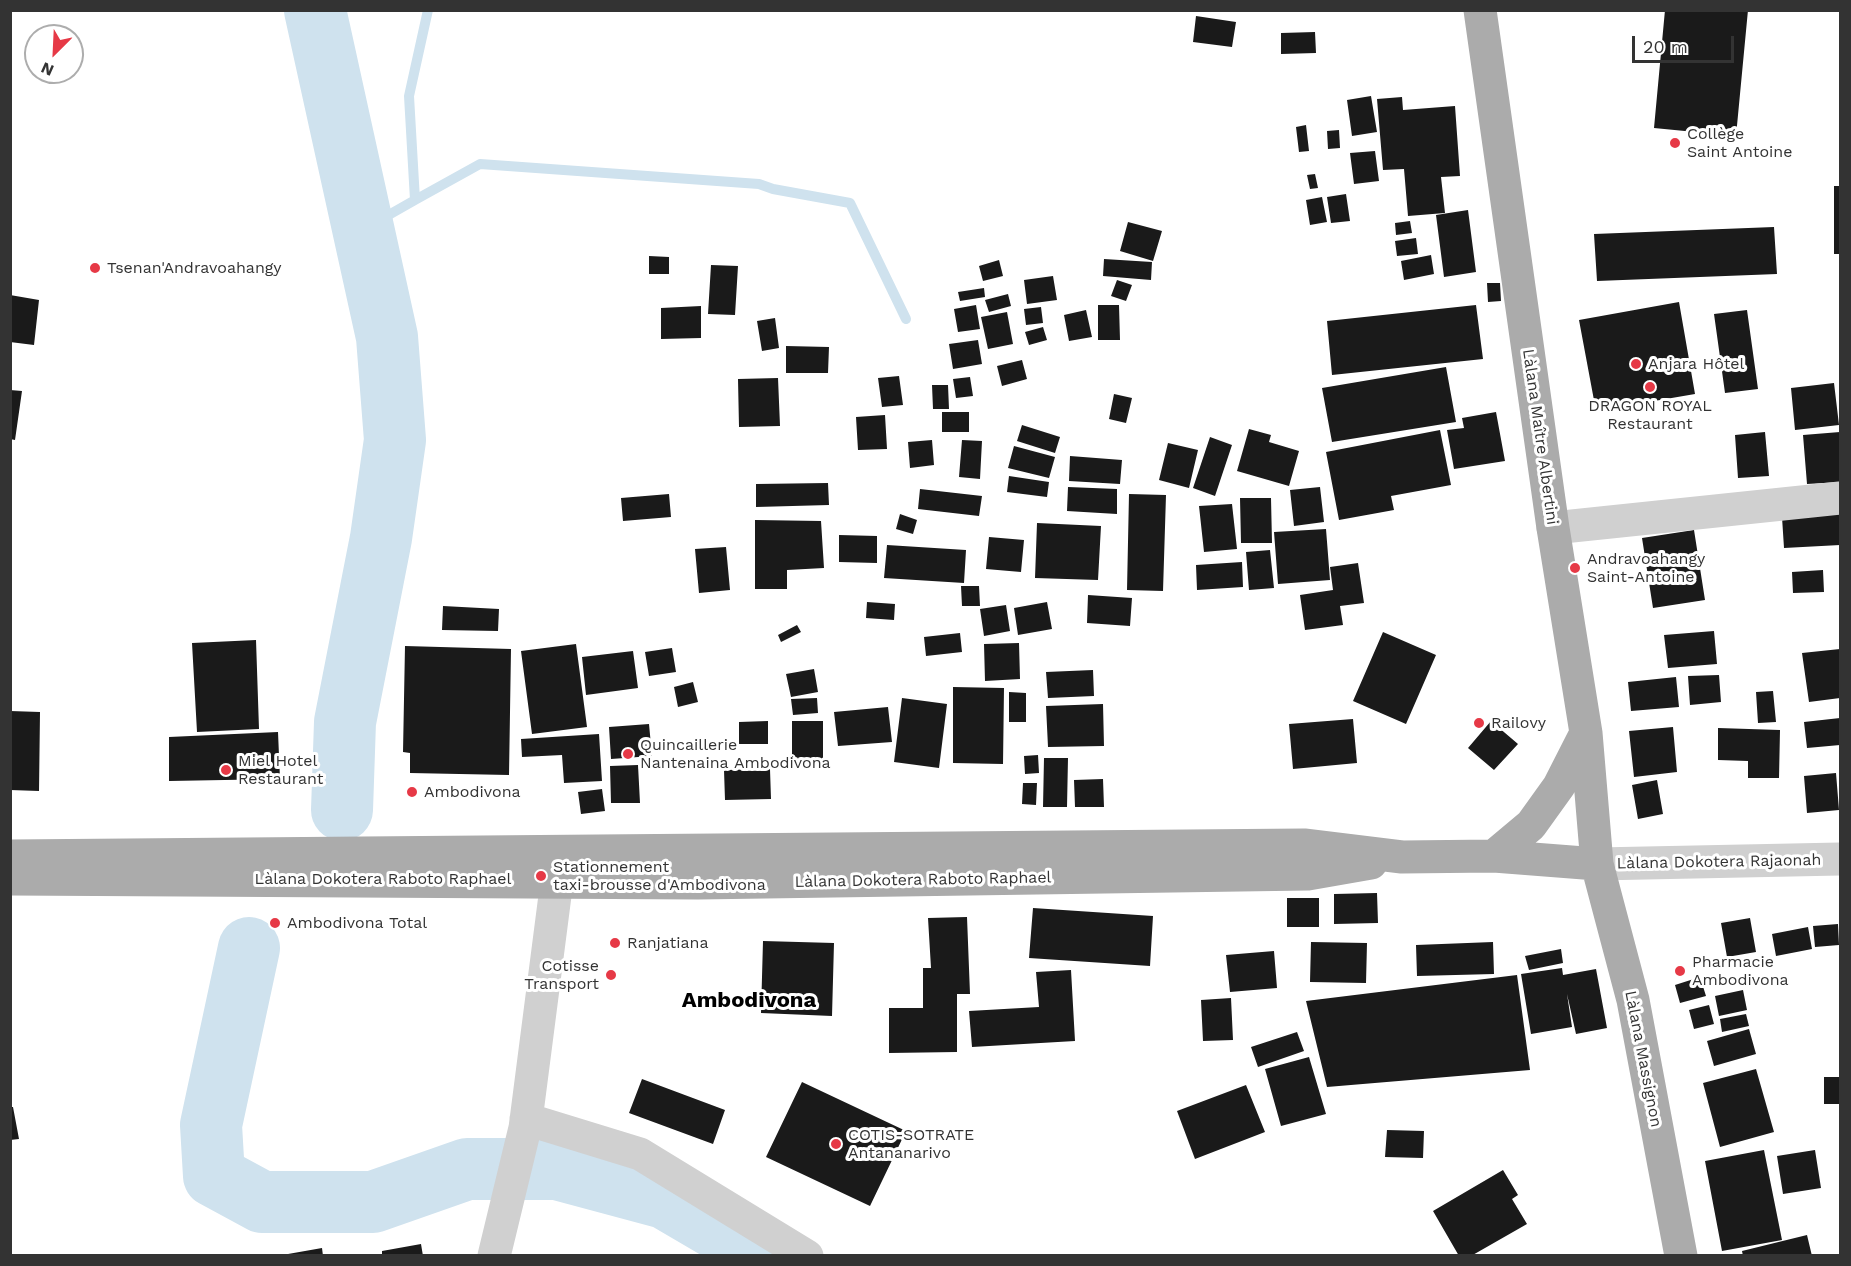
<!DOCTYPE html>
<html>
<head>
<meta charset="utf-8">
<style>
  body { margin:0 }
  #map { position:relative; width:1851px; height:1266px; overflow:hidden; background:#fff; font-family:"Work Sans",sans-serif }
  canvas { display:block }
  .frame { position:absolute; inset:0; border:12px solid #333; pointer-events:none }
  .north { position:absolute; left:24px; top:24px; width:60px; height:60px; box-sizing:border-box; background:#fff; border:2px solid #adadad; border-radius:50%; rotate:204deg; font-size:16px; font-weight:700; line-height:24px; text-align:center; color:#333 }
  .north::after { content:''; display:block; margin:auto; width:21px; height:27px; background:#e63946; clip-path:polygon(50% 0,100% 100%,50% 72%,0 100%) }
  .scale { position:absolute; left:1632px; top:36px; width:102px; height:27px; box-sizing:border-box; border:3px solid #333; border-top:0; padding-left:8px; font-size:18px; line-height:21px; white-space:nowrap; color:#333; -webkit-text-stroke:4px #fff; paint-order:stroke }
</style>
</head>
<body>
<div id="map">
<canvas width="1851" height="1266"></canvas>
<div class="frame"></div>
<div class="north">N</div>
<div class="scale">20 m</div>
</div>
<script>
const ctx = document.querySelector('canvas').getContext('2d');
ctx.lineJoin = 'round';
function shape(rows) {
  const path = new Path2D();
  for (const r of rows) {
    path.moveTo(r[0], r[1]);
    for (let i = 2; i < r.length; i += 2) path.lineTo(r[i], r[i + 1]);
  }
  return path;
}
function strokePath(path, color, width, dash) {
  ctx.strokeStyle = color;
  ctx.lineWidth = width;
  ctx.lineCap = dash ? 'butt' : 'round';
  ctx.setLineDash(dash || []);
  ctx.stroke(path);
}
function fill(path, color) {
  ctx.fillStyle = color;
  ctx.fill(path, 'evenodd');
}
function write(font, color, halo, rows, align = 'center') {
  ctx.font = font + ' "Work Sans",sans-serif';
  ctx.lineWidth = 6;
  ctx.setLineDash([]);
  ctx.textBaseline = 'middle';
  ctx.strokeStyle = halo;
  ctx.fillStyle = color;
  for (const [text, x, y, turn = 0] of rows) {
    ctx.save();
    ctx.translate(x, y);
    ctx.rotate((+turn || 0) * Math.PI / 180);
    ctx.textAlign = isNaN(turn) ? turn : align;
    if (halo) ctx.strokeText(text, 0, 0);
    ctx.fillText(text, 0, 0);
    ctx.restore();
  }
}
strokePath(shape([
  [415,200,480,164,759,184,773,189,850,203,906,319],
  [364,229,415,200,409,96,428,10]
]), '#cfe2ee', 10);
strokePath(shape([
  [315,10,387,337,395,440,381,538,345,722,342,810],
  [249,948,211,1125,214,1176,262,1202,373,1202,467,1169,557,1169,665,1198,764,1256]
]), '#cfe2ee', 62);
fill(shape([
  [1665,10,1748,10,1736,136,1654,128],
  [1196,16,1236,22,1232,47,1193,42],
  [1315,32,1316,53,1281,54,1281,33],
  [1371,96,1377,132,1352,136,1347,100],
  [1402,97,1403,110,1455,106,1460,176,1441,177,1445,213,1408,216,1404,169,1383,170,1377,99],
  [1306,125,1309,151,1299,152,1296,127],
  [1339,130,1340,148,1328,149,1327,131],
  [1375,151,1379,181,1354,184,1350,153],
  [1315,174,1318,188,1310,189,1307,175],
  [1834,186,1840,186,1840,254,1834,254],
  [1346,194,1350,221,1331,223,1327,197],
  [1322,197,1327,222,1310,225,1306,200],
  [1468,210,1476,272,1444,277,1436,215],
  [1410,221,1412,233,1396,235,1395,223],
  [1128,222,1162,231,1153,261,1120,251],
  [1774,227,1777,274,1597,281,1594,234],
  [1416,238,1418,254,1397,256,1395,241],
  [1431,255,1434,274,1404,280,1401,261],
  [649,256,669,257,669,274,649,274],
  [1104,259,1152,262,1151,280,1103,276],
  [999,260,1003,276,983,281,979,266],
  [711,265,738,266,735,315,708,314],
  [1053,276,1057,300,1027,304,1024,280],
  [1117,280,1132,285,1126,301,1111,296],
  [1487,283,1500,283,1501,301,1488,302],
  [984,288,985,297,960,301,958,292],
  [1008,294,1011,306,989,312,985,300],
  [10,295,39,300,34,345,10,342],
  [1679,302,1695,394,1596,411,1579,320],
  [976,305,980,329,958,332,954,309],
  [1098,305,1119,305,1120,340,1098,340],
  [1476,305,1483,359,1332,375,1327,321],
  [701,306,701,338,661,339,661,308],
  [1041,307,1043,323,1026,325,1024,309],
  [1086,310,1092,337,1069,341,1064,315],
  [1747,310,1758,389,1725,393,1714,314],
  [1007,312,1013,344,988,349,981,317],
  [775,318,779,348,762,351,757,321],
  [1043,327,1047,340,1029,345,1025,332],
  [978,340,982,364,953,369,949,344],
  [786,346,829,347,828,373,786,373],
  [1022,360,1027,379,1002,386,997,366],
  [1446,367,1456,422,1332,442,1322,388],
  [899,376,903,405,882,407,878,378],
  [970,377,973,396,956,398,953,379],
  [778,378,780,426,739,427,738,379],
  [1834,383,1839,425,1795,430,1791,388],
  [932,385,948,385,949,409,933,409],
  [10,390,22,391,15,440,10,439],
  [1114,394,1132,398,1126,423,1109,419],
  [942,412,969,412,969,432,942,432],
  [1496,412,1505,461,1454,469,1447,430,1464,428,1462,418],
  [885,415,887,449,858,450,856,417],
  [1022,425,1060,437,1055,453,1017,441],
  [1249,429,1271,435,1269,442,1299,451,1289,486,1237,471],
  [1440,430,1451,485,1391,496,1394,510,1339,520,1326,452],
  [1765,432,1769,476,1738,478,1735,435],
  [1840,432,1840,482,1807,484,1803,435],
  [1210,437,1232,445,1215,496,1193,488],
  [932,440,934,465,910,468,908,442],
  [962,440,982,441,980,479,959,477],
  [1168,443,1198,450,1189,488,1159,480],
  [1014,446,1055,457,1049,478,1008,468],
  [1070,456,1122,460,1120,484,1069,481],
  [1009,476,1049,482,1047,497,1007,492],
  [828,483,829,505,756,507,756,484],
  [1068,487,1117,489,1117,514,1067,511],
  [1320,487,1324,522,1294,526,1290,490],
  [920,489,982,496,979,516,918,509],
  [669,494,671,517,623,521,621,498],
  [1129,494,1166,495,1163,591,1127,590],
  [1240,498,1271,498,1272,543,1241,543],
  [1232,504,1237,549,1204,552,1199,506],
  [900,514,917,520,913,534,896,529],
  [1840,514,1840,545,1784,548,1782,517],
  [755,520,821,521,824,568,787,570,787,589,755,589],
  [1037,523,1101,526,1098,580,1035,578],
  [1326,529,1330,580,1278,584,1274,532],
  [1694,530,1705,600,1653,608,1642,538],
  [839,535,877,536,877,563,839,562],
  [989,537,1024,540,1021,572,986,569],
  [887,545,966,550,964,583,884,578],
  [726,547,730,590,699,593,695,549],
  [1270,550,1274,588,1249,590,1246,552],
  [1242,562,1243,587,1197,590,1196,565],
  [1358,563,1364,603,1340,606,1343,625,1305,630,1300,595,1333,590,1330,567],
  [1823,570,1824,592,1793,593,1792,572],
  [961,586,979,586,980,606,962,606],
  [1088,595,1132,598,1130,626,1087,623],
  [867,602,895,604,894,620,866,618],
  [1047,602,1052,629,1018,635,1014,608],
  [1006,605,1010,631,984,636,980,609],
  [443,606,499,609,498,631,442,630],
  [797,625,801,632,781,642,778,635],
  [1714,631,1717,664,1668,668,1664,635],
  [1383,632,1436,655,1406,724,1353,701],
  [960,633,962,652,926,656,924,637],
  [256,640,259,729,197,732,192,643],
  [1019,643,1020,679,985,681,984,644],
  [576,644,587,727,532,734,521,651],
  [405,646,511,649,509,775,410,773,410,753,403,752],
  [672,648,676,672,649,676,645,652],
  [1840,649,1840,698,1809,702,1802,653],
  [633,651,638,688,586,695,582,657],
  [814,669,818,692,791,697,786,674],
  [1093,670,1094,696,1048,698,1046,672],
  [1719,675,1721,702,1690,705,1688,676],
  [1676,677,1679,707,1631,711,1628,682],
  [693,682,698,702,678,707,674,687],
  [953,687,1004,688,1003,764,953,763],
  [1773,691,1776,722,1758,723,1756,692],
  [1009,692,1026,693,1026,722,1009,722],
  [817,698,818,713,793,715,791,699],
  [902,698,947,704,939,768,894,762],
  [1103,704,1104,746,1048,747,1046,706],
  [888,707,892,742,838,746,834,712],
  [10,711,40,712,39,791,10,790],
  [1840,718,1840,745,1807,748,1804,722],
  [1353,719,1357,763,1293,769,1289,724],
  [768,721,768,744,739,744,739,722],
  [792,721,823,721,823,762,792,762],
  [1491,721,1518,744,1494,770,1468,748],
  [649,724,652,756,611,759,609,727],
  [1673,727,1677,772,1634,777,1629,731],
  [1718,728,1780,730,1779,778,1748,778,1748,761,1718,760],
  [278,732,280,779,169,781,169,737],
  [599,734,602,781,564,783,562,755,522,757,521,739],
  [1038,755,1039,773,1025,774,1024,756],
  [1044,758,1068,758,1067,807,1043,807],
  [638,765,640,803,611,803,610,766],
  [770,769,771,799,725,800,724,770],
  [1836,773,1839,810,1807,813,1804,776],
  [1103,779,1104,807,1075,807,1074,780],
  [1657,780,1663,814,1638,819,1632,785],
  [1023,783,1037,783,1036,805,1022,804],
  [602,789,605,811,581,814,578,792],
  [1377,893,1378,923,1334,924,1334,894],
  [1287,898,1319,898,1319,927,1287,927],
  [1033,908,1153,916,1150,966,1029,958],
  [967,917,970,994,957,994,957,1052,889,1053,889,1008,923,1008,923,968,931,968,928,918],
  [1750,918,1756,952,1727,957,1721,923],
  [1838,924,1839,945,1815,947,1813,926],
  [1808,927,1812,949,1776,956,1772,934],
  [763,941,834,943,832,1016,761,1013],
  [1311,942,1367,943,1366,983,1310,982],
  [1493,942,1494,974,1417,976,1416,945],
  [1561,949,1563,963,1529,970,1525,956],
  [1274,951,1277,988,1230,992,1226,955],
  [1562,968,1563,975,1596,969,1607,1028,1576,1034,1567,994,1572,1027,1531,1034,1521,974],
  [1071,970,1075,1041,972,1047,969,1011,1039,1007,1036,972],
  [1517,975,1530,1070,1327,1087,1306,1001],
  [1700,977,1706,996,1680,1003,1675,985],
  [1743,990,1747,1010,1719,1016,1715,996],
  [1231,998,1233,1040,1203,1041,1201,1000],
  [1709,1005,1714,1024,1694,1029,1689,1010],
  [1746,1014,1749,1026,1722,1032,1720,1019],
  [1749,1029,1756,1054,1714,1066,1707,1041],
  [1297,1032,1304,1051,1258,1067,1251,1047],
  [1309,1057,1326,1114,1281,1126,1265,1069],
  [1756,1069,1774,1132,1720,1147,1703,1083],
  [1824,1077,1840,1077,1840,1104,1824,1104],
  [642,1079,725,1110,713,1144,629,1113],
  [802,1082,906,1131,870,1206,766,1157],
  [1246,1085,1265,1132,1195,1159,1177,1111],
  [10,1107,13,1107,19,1139,10,1140],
  [1387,1130,1424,1131,1423,1158,1385,1157],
  [1764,1150,1782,1240,1722,1251,1705,1161],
  [1815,1150,1821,1188,1783,1194,1777,1156],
  [1503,1170,1518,1195,1512,1199,1527,1224,1471,1256,1459,1256,1433,1211],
  [1807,1235,1812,1256,1743,1256,1742,1251],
  [421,1244,423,1256,382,1256,382,1251],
  [322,1248,323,1256,288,1256,288,1254]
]), '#1a1a1a');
strokePath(shape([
  [1553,528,1840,498],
  [1597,864,1840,859],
  [526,1119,640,1154,807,1256],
  [494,1256,525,1128,557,880]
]), '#d0d0d0', 33);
strokePath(shape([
  [1480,10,1553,528,1586,733,1597,864,1633,1000,1681,1256],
  [10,856,1304,845,1402,857,1494,856,1597,864],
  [1494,856,1531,825,1559,786,1586,733],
  [10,879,698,883,1308,874,1371,863]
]), '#ababab', 33);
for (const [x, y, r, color] of [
  [1675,143,6,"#e63946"],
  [95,268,6,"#e63946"],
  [1636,364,6,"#e63946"],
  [1650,387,6,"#e63946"],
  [1575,568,6,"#e63946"],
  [1479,723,6,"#e63946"],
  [628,754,6,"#e63946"],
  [226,770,6,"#e63946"],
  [412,792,6,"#e63946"],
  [541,876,6,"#e63946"],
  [275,923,6,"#e63946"],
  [615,943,6,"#e63946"],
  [1680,971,6,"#e63946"],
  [611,975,6,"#e63946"],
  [836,1144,6,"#e63946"]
]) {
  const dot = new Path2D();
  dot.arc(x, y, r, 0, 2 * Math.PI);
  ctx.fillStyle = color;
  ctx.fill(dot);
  strokePath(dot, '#fff', 2);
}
write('16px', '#333', '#fff', [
  ["Collège",1687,134],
  ["Saint Antoine",1687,152],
  ["Tsenan'Andravoahangy",107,268],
  ["Anjara Hôtel",1648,364],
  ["DRAGON ROYAL",1650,406,"center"],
  ["Restaurant",1650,424,"center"],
  ["Andravoahangy",1587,559],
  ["Saint-Antoine",1587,577],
  ["Railovy",1491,723],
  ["Quincaillerie",640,745],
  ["Nantenaina Ambodivona",640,763],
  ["Miel Hotel",238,761],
  ["Restaurant",238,779],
  ["Ambodivona",424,792],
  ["Stationnement",553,867],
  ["taxi-brousse d'Ambodivona",553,885],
  ["Ambodivona Total",287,923],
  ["Ranjatiana",627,943],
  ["Pharmacie",1692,962],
  ["Ambodivona",1692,980],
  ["Cotisse",599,966,"right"],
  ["Transport",599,984,"right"],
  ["COTIS-SOTRATE",848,1135],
  ["Antananarivo",848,1153]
], 'left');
write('16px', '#333', '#fff', [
  ["Làlana Maître Albertini",1540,437,82],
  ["Làlana Dokotera Rajaonah",1719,862,-1],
  ["Làlana Dokotera Raboto Raphael",383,879],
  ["Làlana Dokotera Raboto Raphael",923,880,-1],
  ["Làlana Massignon",1643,1059,79]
]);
write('bold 22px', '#000', '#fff', [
  ["Ambodivona",749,1001]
]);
</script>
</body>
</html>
